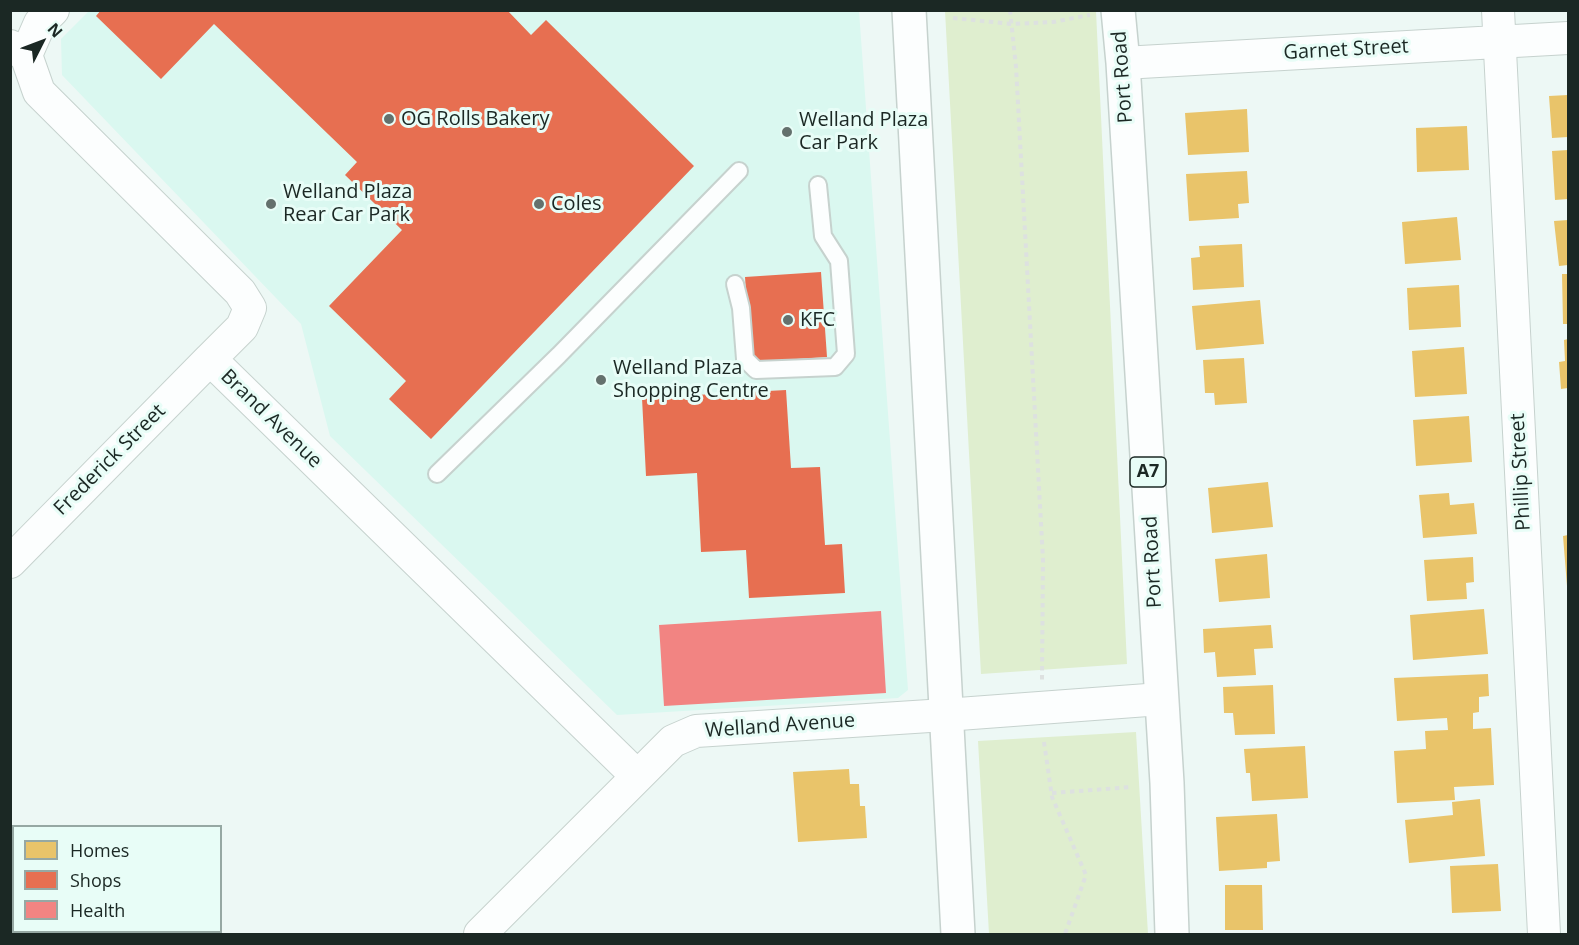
<!DOCTYPE html>
<html>
<head>
<meta charset="utf-8">
<style>
  body { margin:0 }
  #map { position:relative; width:1579px; height:945px; overflow:hidden; background:#edf8f5; font-family:"Open Sans",sans-serif }
  canvas { display:block }
  .frame { position:absolute; inset:0; border:12px solid #1b2824; pointer-events:none }
  .legend { position:absolute; left:12px; top:825px; width:210px; height:108px; box-sizing:border-box; background:#e8fdf7; border:2px solid #96a8a3; margin:0; padding:8px 10px; list-style:none; font-size:18px; color:#1b2824 }
  .legend li { display:flex; align-items:center; gap:12px; height:30px }
  .legend b { width:30px; border:2px solid #96a8a3 }
  .north { position:absolute; left:12px; top:12px; width:60px; height:60px; -webkit-text-stroke:4px #e8fdf7; paint-order:stroke; rotate:48deg; font-size:16px; font-weight:700; line-height:24px; text-align:center; color:#1b2824 }
  .north::after { content:''; display:block; margin:auto; width:21px; height:27px; background:#1b2824; clip-path:polygon(50% 0,100% 100%,50% 72%,0 100%) }
</style>
</head>
<body>
<div id="map">
<canvas width="1579" height="945"></canvas>
<div class="frame"></div>
<ul class="legend">
<li><b style="height:16px;background:#e9c46a"></b>Homes</li>
<li><b style="height:16px;background:#e76f51"></b>Shops</li>
<li><b style="height:16px;background:#f28482"></b>Health</li>
</ul>
<div class="north">N</div>
</div>
<script>
const ctx = document.querySelector('canvas').getContext('2d');
ctx.lineJoin = 'round';
function fill(path, color) {
  ctx.fillStyle = color;
  ctx.fill(path, 'evenodd');
}
function shape(rows) {
  const path = new Path2D();
  for (const r of rows) {
    path.moveTo(r[0], r[1]);
    for (let i = 2; i < r.length; i += 2) path.lineTo(r[i], r[i + 1]);
  }
  return path;
}
function strokePath(path, color, width, dash) {
  ctx.strokeStyle = color;
  ctx.lineWidth = width;
  ctx.lineCap = dash ? 'butt' : 'round';
  ctx.setLineDash(dash || []);
  ctx.stroke(path);
}
function write(font, color, halo, rows, align = 'center') {
  ctx.font = font + ' "Open Sans",sans-serif';
  ctx.lineWidth = 6;
  ctx.setLineDash([]);
  ctx.textBaseline = 'middle';
  ctx.strokeStyle = halo;
  ctx.fillStyle = color;
  for (const [text, x, y, turn = 0] of rows) {
    ctx.save();
    ctx.translate(x, y);
    ctx.rotate((+turn || 0) * Math.PI / 180);
    ctx.textAlign = isNaN(turn) ? turn : align;
    if (halo) ctx.strokeText(text, 0, 0);
    ctx.fillText(text, 0, 0);
    ctx.restore();
  }
}
fill(shape([
  [90,10,859,11,908,690,898,698,617,715,330,436,301,324,62,75,61,39]
]), '#daf8f0');
fill(shape([
  [945,11,1096,11,1127,664,981,674],
  [1136,732,1148,934,989,934,978,741]
]), '#dfeecf');
fill(shape([
  [1568,95,1568,137,1552,138,1549,96],
  [1247,109,1249,152,1188,155,1185,113],
  [1467,126,1469,170,1417,172,1416,128],
  [1568,150,1568,199,1555,200,1552,151],
  [1247,171,1249,203,1238,204,1239,218,1189,221,1186,174],
  [1457,217,1461,260,1405,264,1402,222],
  [1568,220,1568,265,1559,266,1554,221],
  [1242,244,1244,287,1193,290,1191,258,1200,257,1199,246],
  [1562,274,1568,274,1568,324,1563,324],
  [1459,285,1461,327,1409,330,1407,288],
  [1260,300,1264,344,1196,350,1192,306],
  [1568,339,1568,388,1561,389,1559,362,1565,361,1564,340],
  [1464,347,1467,394,1415,397,1412,351],
  [1244,358,1247,403,1215,405,1214,393,1205,393,1203,360],
  [1469,416,1472,462,1416,466,1413,420],
  [1268,482,1273,527,1212,533,1208,488],
  [1449,493,1450,505,1474,503,1477,534,1423,538,1419,495],
  [1568,535,1568,586,1567,586,1563,536],
  [1267,554,1270,598,1219,602,1215,559],
  [1473,557,1474,582,1466,583,1467,599,1427,601,1424,560],
  [1484,609,1488,654,1413,660,1410,615],
  [1271,625,1273,648,1254,649,1256,675,1217,677,1215,652,1204,653,1203,629],
  [1488,674,1489,696,1479,697,1479,712,1473,713,1473,729,1491,728,1494,785,1454,787,1455,800,1397,803,1394,751,1426,749,1425,731,1448,730,1447,718,1397,721,1394,678],
  [1273,685,1275,734,1235,735,1233,713,1224,713,1223,687],
  [1305,746,1308,798,1252,801,1250,773,1246,773,1244,749],
  [849,769,850,784,859,784,860,806,865,806,867,838,798,842,793,772],
  [1480,799,1485,856,1409,863,1405,820,1453,815,1452,802],
  [1277,814,1280,861,1267,862,1267,868,1219,871,1216,817],
  [1498,864,1501,911,1452,913,1450,866],
  [1225,885,1262,885,1263,930,1225,930]
]), '#e9c46a');
fill(shape([
  [101,10,507,10,531,35,546,20,694,166,431,439,389,399,406,381,329,306,402,230,345,175,357,162,214,24,161,79,96,16],
  [821,272,827,357,751,362,745,277],
  [786,390,791,468,820,467,825,545,842,544,845,593,749,598,746,550,701,552,697,473,646,476,642,398]
]), '#e76f51');
fill(shape([
  [881,611,886,693,664,706,659,625]
]), '#f28482');
const service = shape([
  [735,284,741,308,745,359,756,370,835,367,846,354,839,261,823,236,818,185],
  [437,474,559,355,739,171]
]);
const minor = shape([
  [1498,10,1544,934],
  [10,46,26,55,39,92,240,292,250,308,242,327,210,359,636,775],
  [26,55,40,23,53,10],
  [1123,63,1568,38],
  [10,562,210,359],
  [480,934,673,741,696,731,945,715,1161,699]
]);
const trunk = shape([
  [909,10,958,934],
  [1118,10,1123,63,1167,783,1172,934]
]);
strokePath(service, '#c6d2ce', 20);
strokePath(minor, '#c6d2ce', 34);
strokePath(trunk, '#c6d2ce', 36);
strokePath(shape([
  [1010,10,1016,67,1043,560,1042,680],
  [953,18,1012,24,1053,22,1090,15],
  [1044,742,1052,797,1086,875,1065,934],
  [1052,793,1132,787]
]), '#dde1e0', 4, [4.5, 4.5]);
strokePath(service, '#fcfefe', 16);
strokePath(minor, '#fcfefe', 32);
strokePath(trunk, '#fcfefe', 33);
for (const [x, y, r, color] of [
  [389,119,6,"#64716d"],
  [787,132,6,"#64716d"],
  [271,204,6,"#64716d"],
  [539,204,6,"#64716d"],
  [788,320,6,"#64716d"],
  [601,380,6,"#64716d"]
]) {
  const dot = new Path2D();
  dot.arc(x, y, r, 0, 2 * Math.PI);
  ctx.fillStyle = color;
  ctx.fill(dot);
  strokePath(dot, '#e8fdf7', 2);
}
for (const [x, y, w] of [
  [1148,472,36]
]) {
  const box = new Path2D();
  box.roundRect(x - w / 2, y - 15, w, 30, 4.5);
  ctx.fillStyle = '#e8fdf7';
  ctx.fill(box);
  strokePath(box, '#1b2824', 1.5);
}
write('bold 18px', '#1b2824', null, [
  ["A7",1148,472]
]);
write('20px', '#1b2824', '#e8fdf7', [
  ["Garnet Street",1346,50,-3],
  ["Port Road",1123,77,-94],
  ["Brand Avenue",271,419,44],
  ["Frederick Street",110,460,-45],
  ["Phillip Street",1521,472,-93],
  ["Port Road",1153,562,-93],
  ["Welland Avenue",780,726,-4]
]);
write('20px', '#1b2824', '#e8fdf7', [
  ["OG Rolls Bakery",401,119],
  ["Welland Plaza",799,120],
  ["Car Park",799,143],
  ["Welland Plaza",283,192],
  ["Rear Car Park",283,215],
  ["Coles",551,204],
  ["KFC",800,320],
  ["Welland Plaza",613,368],
  ["Shopping Centre",613,391]
], 'left');
</script>
</body>
</html>
